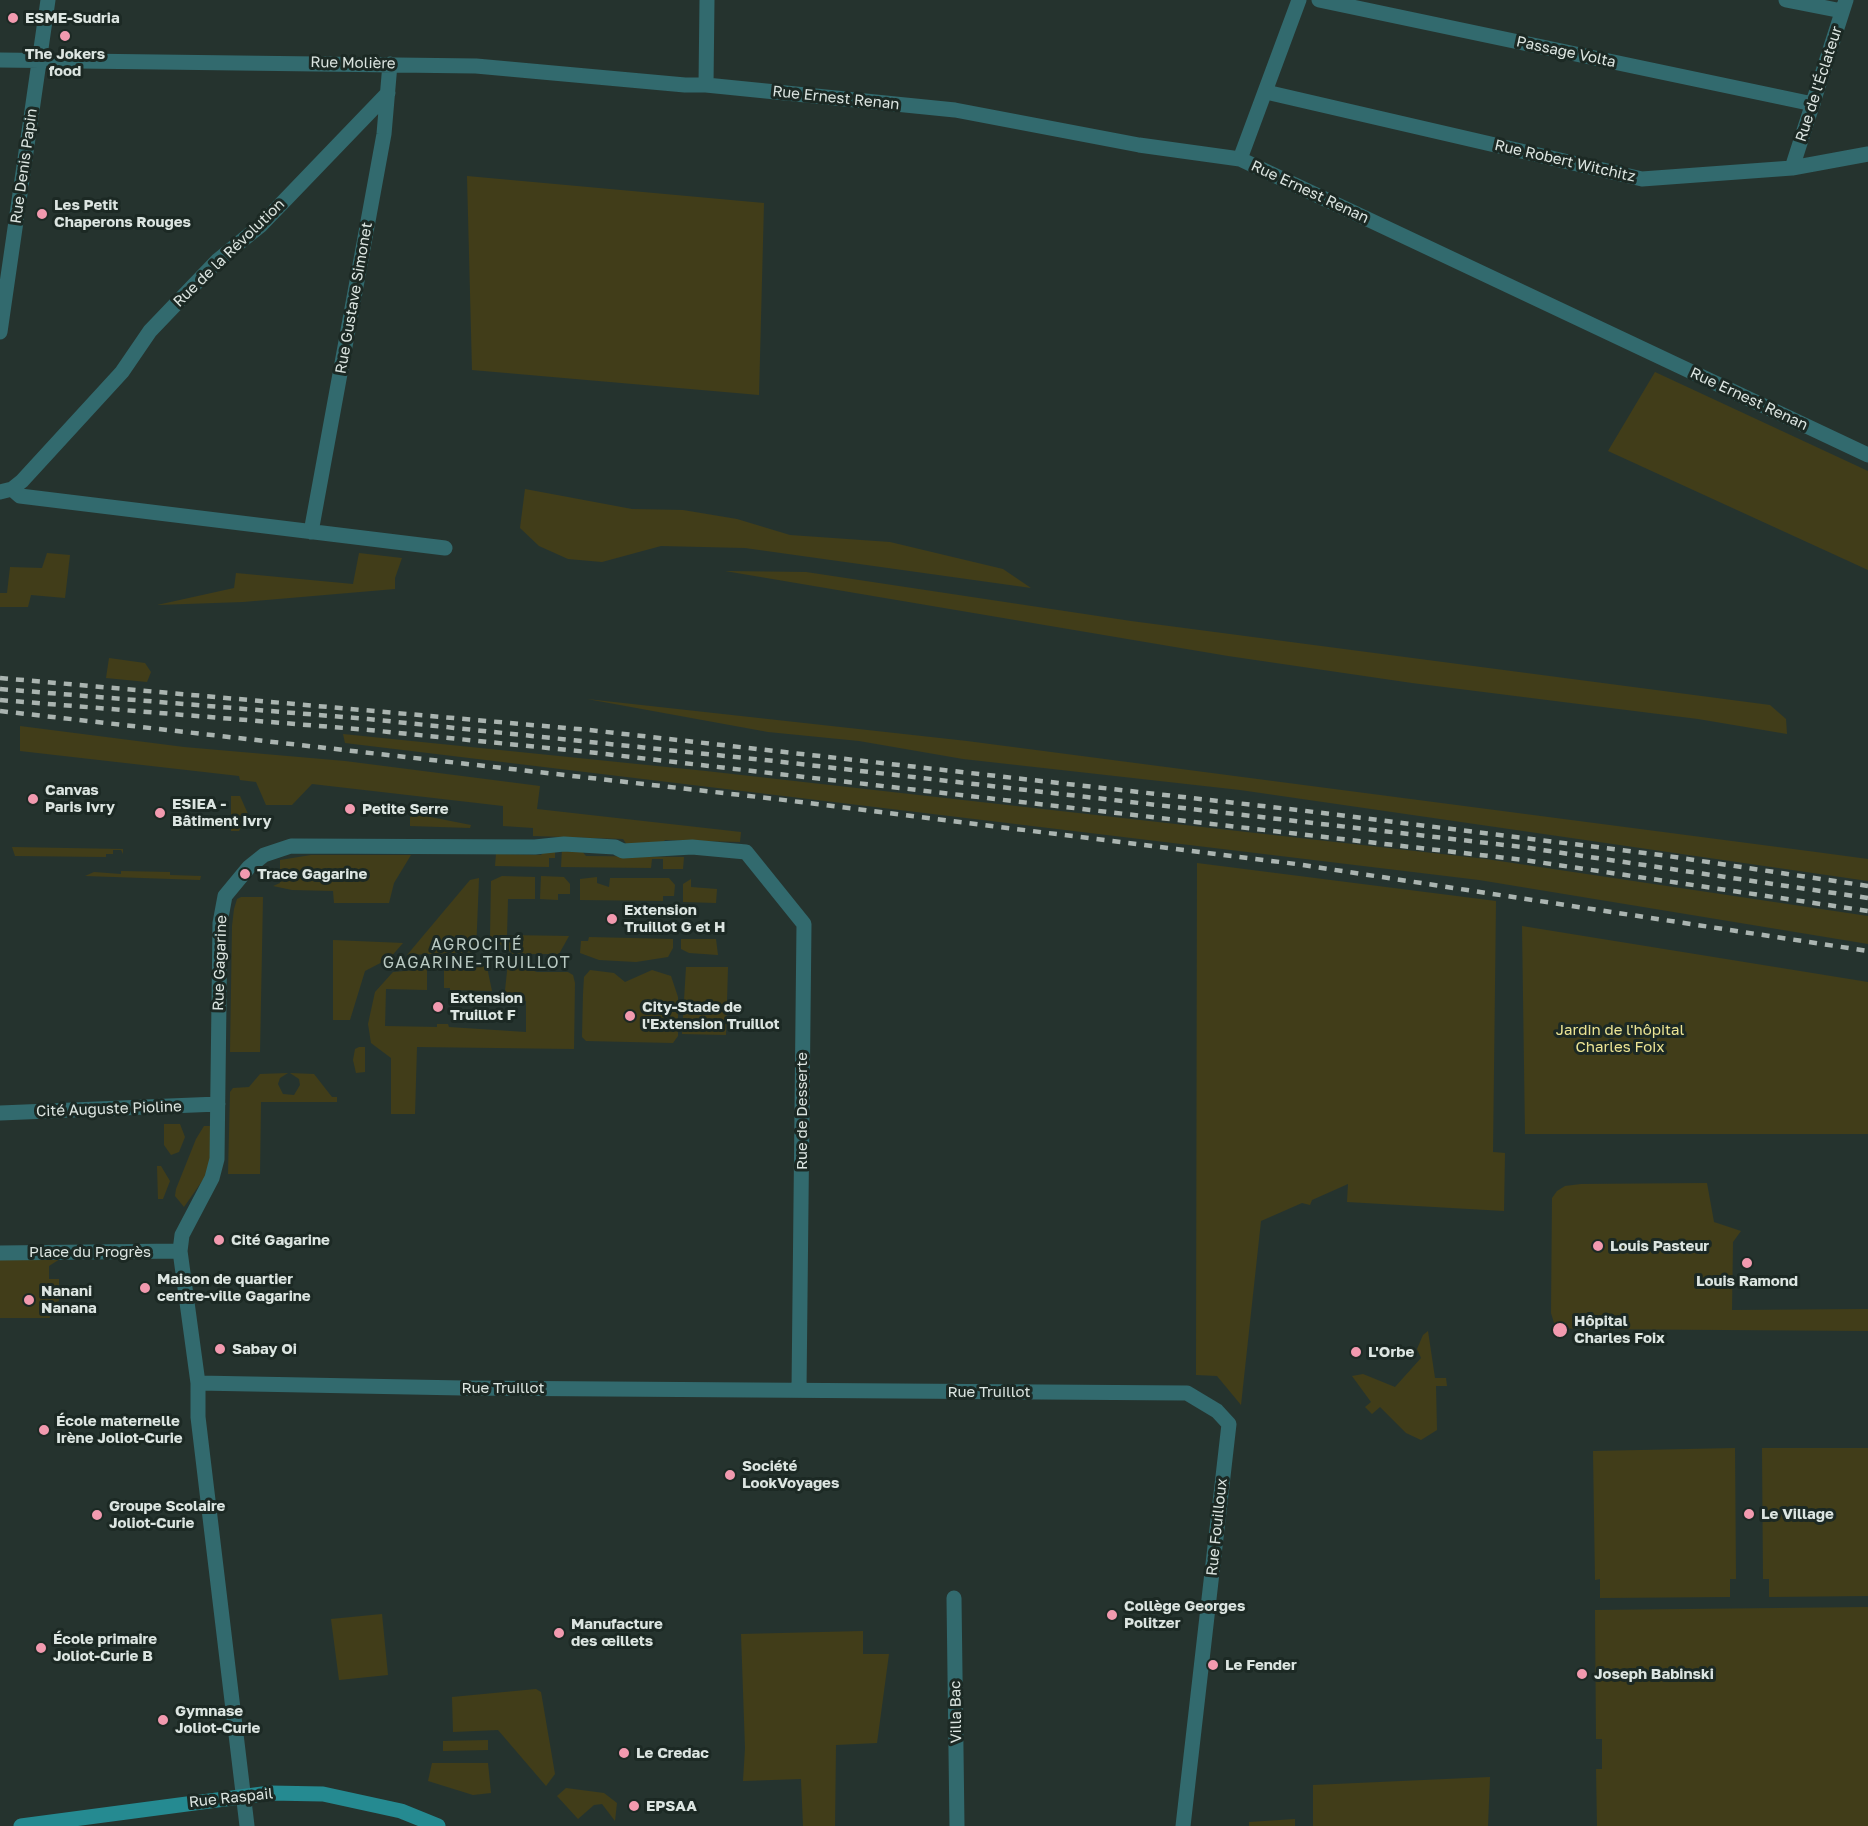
<!DOCTYPE html>
<html>
<head>
<meta charset="utf-8">
<style>
  body { margin:0 }
  canvas { display:block; background:#25332e }
</style>
</head>
<body>
<canvas width="1868" height="1826"></canvas>
<script>
const ctx = document.querySelector('canvas').getContext('2d');
ctx.lineJoin = 'round';
function fill(path, color) {
  ctx.fillStyle = color;
  ctx.fill(path, 'evenodd');
}
function shape(rows) {
  const path = new Path2D();
  for (const r of rows) {
    path.moveTo(r[0], r[1]);
    for (let i = 2; i < r.length; i += 2) path.lineTo(r[i], r[i + 1]);
  }
  return path;
}
function strokePath(path, color, width, dash) {
  ctx.strokeStyle = color;
  ctx.lineWidth = width;
  ctx.lineCap = dash ? 'butt' : 'round';
  ctx.setLineDash(dash || []);
  ctx.stroke(path);
}
function write(font, color, halo, rows, align = 'center') {
  ctx.font = font + ' "Golos Text",sans-serif';
  ctx.lineWidth = 6;
  ctx.setLineDash([]);
  ctx.textBaseline = 'middle';
  ctx.strokeStyle = halo;
  ctx.fillStyle = color;
  for (const [text, x, y, turn = 0] of rows) {
    ctx.save();
    ctx.translate(x, y);
    ctx.rotate((+turn || 0) * Math.PI / 180);
    ctx.textAlign = isNaN(turn) ? turn : align;
    if (halo) ctx.strokeText(text, 0, 0);
    ctx.fillText(text, 0, 0);
    ctx.restore();
  }
}
fill(shape([
  [467,176,764,203,759,395,472,370],
  [1655,372,1868,471,1868,570,1608,451],
  [525,489,632,509,683,510,737,519,790,535,890,542,1003,569,1031,588,745,548,661,546,602,562,568,559,539,546,520,528],
  [47,553,70,555,65,598,31,595,28,607,0,607,0,593,7,593,10,567,42,568],
  [359,553,402,558,395,578,395,589,243,602,157,605,234,588,236,573,353,584],
  [725,571,806,572,1131,621,1770,705,1786,719,1787,734,1698,719,1412,683,1228,656],
  [109,658,145,663,151,672,147,682,106,678],
  [587,699,967,741,1816,852,1868,859,1868,881,1240,790,963,759,859,741,768,732],
  [20,726,184,747,345,761,540,786,537,809,741,832,740,842,665,840,661,845,627,845,623,839,533,836,533,828,503,826,503,806,312,784,292,805,266,805,256,782,240,780,239,776,20,751],
  [343,734,706,771,1486,859,1868,916,1868,944,1479,880,345,743],
  [231,796,240,796,248,814,239,831,231,831],
  [415,814,471,825,470,828,410,826,410,817],
  [12,847,123,849,123,854,121,850,113,850,113,854,106,854,106,857,15,856],
  [547,848,555,848,555,858,549,858,549,867,495,866,496,854,541,855],
  [562,849,581,850,586,856,684,857,683,869,663,869,663,859,652,859,651,868,561,867],
  [311,855,411,855,394,883,389,903,334,903,333,891,292,890,273,886,280,883,280,860],
  [1197,863,1496,901,1493,1152,1505,1153,1504,1211,1347,1202,1348,1184,1312,1200,1310,1205,1302,1203,1261,1221,1241,1405,1217,1376,1196,1375],
  [121,871,170,872,170,875,201,876,200,880,85,876,94,872,121,874],
  [502,876,535,877,535,899,508,899,507,935,569,936,559,954,513,954,490,937,491,881],
  [541,876,564,877,570,884,570,894,558,894,558,900,540,899],
  [597,877,597,883,609,887,610,878,669,878,675,885,674,896,663,896,663,901,580,900,580,879],
  [479,878,476,952,407,955,470,880],
  [691,879,691,887,717,889,716,903,683,902,683,884],
  [241,897,263,897,260,1052,230,1052,232,926,234,909,237,899],
  [1522,926,1868,982,1868,1134,1525,1134],
  [589,937,673,939,673,948,668,957,636,962,599,960,580,953,581,941,588,941],
  [681,939,716,939,718,955,689,953,681,949],
  [333,940,403,943,390,958,365,971,350,1020,333,1020],
  [508,962,537,972,568,972,573,975,575,983,574,1049,417,1047,415,1114,391,1114,391,1058,371,1043,368,1024,375,992,393,972,427,969,427,990,386,989,385,1026,437,1027,437,1024,448,1024,449,1027,526,1032,526,1001,504,1000],
  [481,965,487,967,492,991,450,990,450,988,444,988,444,969],
  [686,967,728,967,726,1035,682,1034],
  [590,970,614,973,625,982,652,970,671,976,678,997,678,1036,673,1043,586,1041,582,1037,583,994,584,977],
  [359,1047,365,1047,365,1072,356,1073,353,1060,355,1049],
  [288,1073,280,1078,278,1084,283,1094,294,1095,300,1085,299,1079,290,1073,314,1074,332,1097,337,1097,337,1102,261,1102,260,1174,228,1174,230,1092,233,1088,249,1087,260,1074],
  [164,1124,180,1124,185,1137,179,1152,171,1155,164,1145],
  [204,1126,212,1126,211,1160,207,1174,184,1207,175,1196,176,1189,196,1139],
  [157,1166,161,1166,170,1181,163,1199,158,1199],
  [1707,1183,1714,1222,1741,1231,1733,1242,1732,1310,1868,1309,1868,1331,1577,1329,1563,1328,1554,1323,1551,1313,1552,1198,1557,1191,1565,1186,1581,1184],
  [0,1258,60,1259,49,1266,49,1279,59,1279,59,1301,49,1304,50,1318,0,1318],
  [1428,1331,1435,1378,1446,1378,1447,1386,1436,1386,1437,1430,1421,1440,1406,1433,1380,1407,1372,1414,1365,1407,1371,1402,1352,1376,1363,1374,1395,1387,1421,1358,1417,1349,1423,1335],
  [1735,1448,1736,1579,1730,1579,1730,1597,1600,1598,1600,1579,1595,1580,1593,1451],
  [1762,1448,1868,1448,1868,1596,1769,1597,1769,1579,1763,1579],
  [1868,1607,1868,1826,1597,1826,1596,1769,1602,1769,1602,1739,1596,1739,1595,1610],
  [382,1614,388,1675,339,1680,331,1619],
  [863,1631,863,1654,889,1654,877,1743,836,1745,835,1826,803,1826,801,1779,743,1781,745,1748,741,1634],
  [536,1689,541,1692,555,1774,546,1786,498,1730,453,1732,452,1697],
  [488,1740,488,1750,443,1751,443,1741],
  [432,1763,488,1763,491,1793,473,1795,428,1781],
  [1490,1777,1488,1826,1313,1826,1313,1785],
  [566,1788,604,1793,617,1803,615,1821,602,1804,594,1805,578,1819,557,1796],
  [1295,1819,1295,1826,1249,1826,1249,1822]
]), '#413d19');
strokePath(shape([
  [1319,0,1813,104],
  [1786,0,1842,11],
  [0,60,476,66,685,85,706,85,955,110,1139,145,1240,159,1868,455],
  [706,85,707,0],
  [1266,92,1642,179,1792,168,1868,154],
  [1240,159,1299,0],
  [1792,168,1846,0],
  [0,332,48,0],
  [12,489,20,496,445,548],
  [0,492,12,489,22,481,122,372,150,331,218,260,260,226,388,93],
  [311,532,384,134,390,64],
  [0,1113,218,1104],
  [0,1253,180,1251],
  [198,1383,463,1388,1187,1393,1217,1411,1229,1424,1183,1826],
  [954,1598,957,1826],
  [247,1826,198,1417,198,1383,180,1251,182,1235,212,1178,217,1159,220,923,225,896,249,867,264,855,291,846,535,847,564,844,615,847,623,851,692,847,746,852,804,924,799,1390]
]), '#326a6e', 15);
strokePath(shape([
  [21,1826,270,1793,323,1794,401,1811,438,1826]
]), '#258a91', 15);
strokePath(shape([
  [0,678,589,730,1298,810,1661,855,1868,886],
  [0,689,368,719,774,761,1522,847,1868,898],
  [0,700,369,730,588,752,1524,860,1868,911],
  [0,711,776,799,1296,864,1868,951]
]), '#aab4b0', 4.5, [8, 8]);
for (const [x, y, r, color] of [
  [13,18,6,"#f29aaf"],
  [65,36,6,"#f29aaf"],
  [42,214,6,"#f29aaf"],
  [33,799,6,"#f29aaf"],
  [350,809,6,"#f29aaf"],
  [160,813,6,"#f29aaf"],
  [245,874,6,"#f29aaf"],
  [612,919,6,"#f29aaf"],
  [438,1007,6,"#f29aaf"],
  [630,1016,6,"#f29aaf"],
  [219,1240,6,"#f29aaf"],
  [1598,1246,6,"#f29aaf"],
  [1747,1263,6,"#f29aaf"],
  [145,1288,6,"#f29aaf"],
  [29,1300,6,"#f29aaf"],
  [1560,1330,8,"#f29aaf"],
  [220,1349,6,"#f29aaf"],
  [1356,1352,6,"#f29aaf"],
  [44,1430,6,"#f29aaf"],
  [730,1475,6,"#f29aaf"],
  [1749,1514,6,"#f29aaf"],
  [97,1515,6,"#f29aaf"],
  [1112,1615,6,"#f29aaf"],
  [559,1633,6,"#f29aaf"],
  [41,1648,6,"#f29aaf"],
  [1213,1665,6,"#f29aaf"],
  [1582,1674,6,"#f29aaf"],
  [163,1720,6,"#f29aaf"],
  [624,1753,6,"#f29aaf"],
  [634,1806,6,"#f29aaf"]
]) {
  const dot = new Path2D();
  dot.arc(x, y, r, 0, 2 * Math.PI);
  ctx.fillStyle = color;
  ctx.fill(dot);
  strokePath(dot, '#1c2924', 2);
}
write('bold 15px', '#dce5e1', '#1c2924', [
  ["ESME-Sudria",25,18],
  ["The Jokers",65,54,"center"],
  ["food",65,71,"center"],
  ["Les Petit",54,205],
  ["Chaperons Rouges",54,222],
  ["Canvas",45,790],
  ["Paris Ivry",45,807],
  ["ESIEA -",172,804],
  ["Bâtiment Ivry",172,821],
  ["Petite Serre",362,809],
  ["Trace Gagarine",257,874],
  ["Extension",624,910],
  ["Truillot G et H",624,927],
  ["Extension",450,998],
  ["Truillot F",450,1015],
  ["City-Stade de",642,1007],
  ["l'Extension Truillot",642,1024],
  ["Cité Gagarine",231,1240],
  ["Louis Pasteur",1610,1246],
  ["Maison de quartier",157,1279],
  ["centre-ville Gagarine",157,1296],
  ["Louis Ramond",1747,1281,"center"],
  ["Nanani",41,1291],
  ["Nanana",41,1308],
  ["Hôpital",1574,1321],
  ["Charles Foix",1574,1338],
  ["Sabay Oi",232,1349],
  ["L'Orbe",1368,1352],
  ["École maternelle",56,1421],
  ["Irène Joliot-Curie",56,1438],
  ["Société",742,1466],
  ["LookVoyages",742,1483],
  ["Groupe Scolaire",109,1506],
  ["Joliot-Curie",109,1523],
  ["Le Village",1761,1514],
  ["Collège Georges",1124,1606],
  ["Politzer",1124,1623],
  ["Manufacture",571,1624],
  ["des œillets",571,1641],
  ["École primaire",53,1639],
  ["Joliot-Curie B",53,1656],
  ["Le Fender",1225,1665],
  ["Joseph Babinski",1594,1674],
  ["Gymnase",175,1711],
  ["Joliot-Curie",175,1728],
  ["Le Credac",636,1753],
  ["EPSAA",646,1806]
], 'left');
write('15px', '#dce5e1', '#1c2924', [
  ["Passage Volta",1566,52,12],
  ["Rue Molière",353,63,1],
  ["Rue de l'Éclateur",1819,84,-72],
  ["Rue Ernest Renan",836,98,6],
  ["Rue Robert Witchitz",1565,161,13],
  ["Rue Denis Papin",24,166,-82],
  ["Rue Ernest Renan",1310,192,25],
  ["Rue de la Révolution",229,253,-44],
  ["Rue Gustave Simonet",354,298,-80],
  ["Rue Ernest Renan",1749,399,25],
  ["Rue Gagarine",220,963,-88],
  ["Cité Auguste Pioline",109,1109,-2],
  ["Rue de Desserte",802,1111,-90],
  ["Place du Progrès",90,1252],
  ["Rue Truillot",503,1388],
  ["Rue Truillot",989,1392],
  ["Rue Fouilloux",1217,1527,-84],
  ["Villa Bac",956,1712,-91],
  ["Rue Raspail",231,1798,-6]
]);
write('15px', '#ece494', '#1c2924', [
  ["Jardin de l'hôpital",1620,1030],
  ["Charles Foix",1620,1047]
]);
ctx.letterSpacing = '1.5px';
write('16px', '#b9c9c2', '#1c2924', [
  ["AGROCITÉ",477,945],
  ["GAGARINE-TRUILLOT",477,963]
]);
ctx.letterSpacing = '0px';
</script>
</body>
</html>
